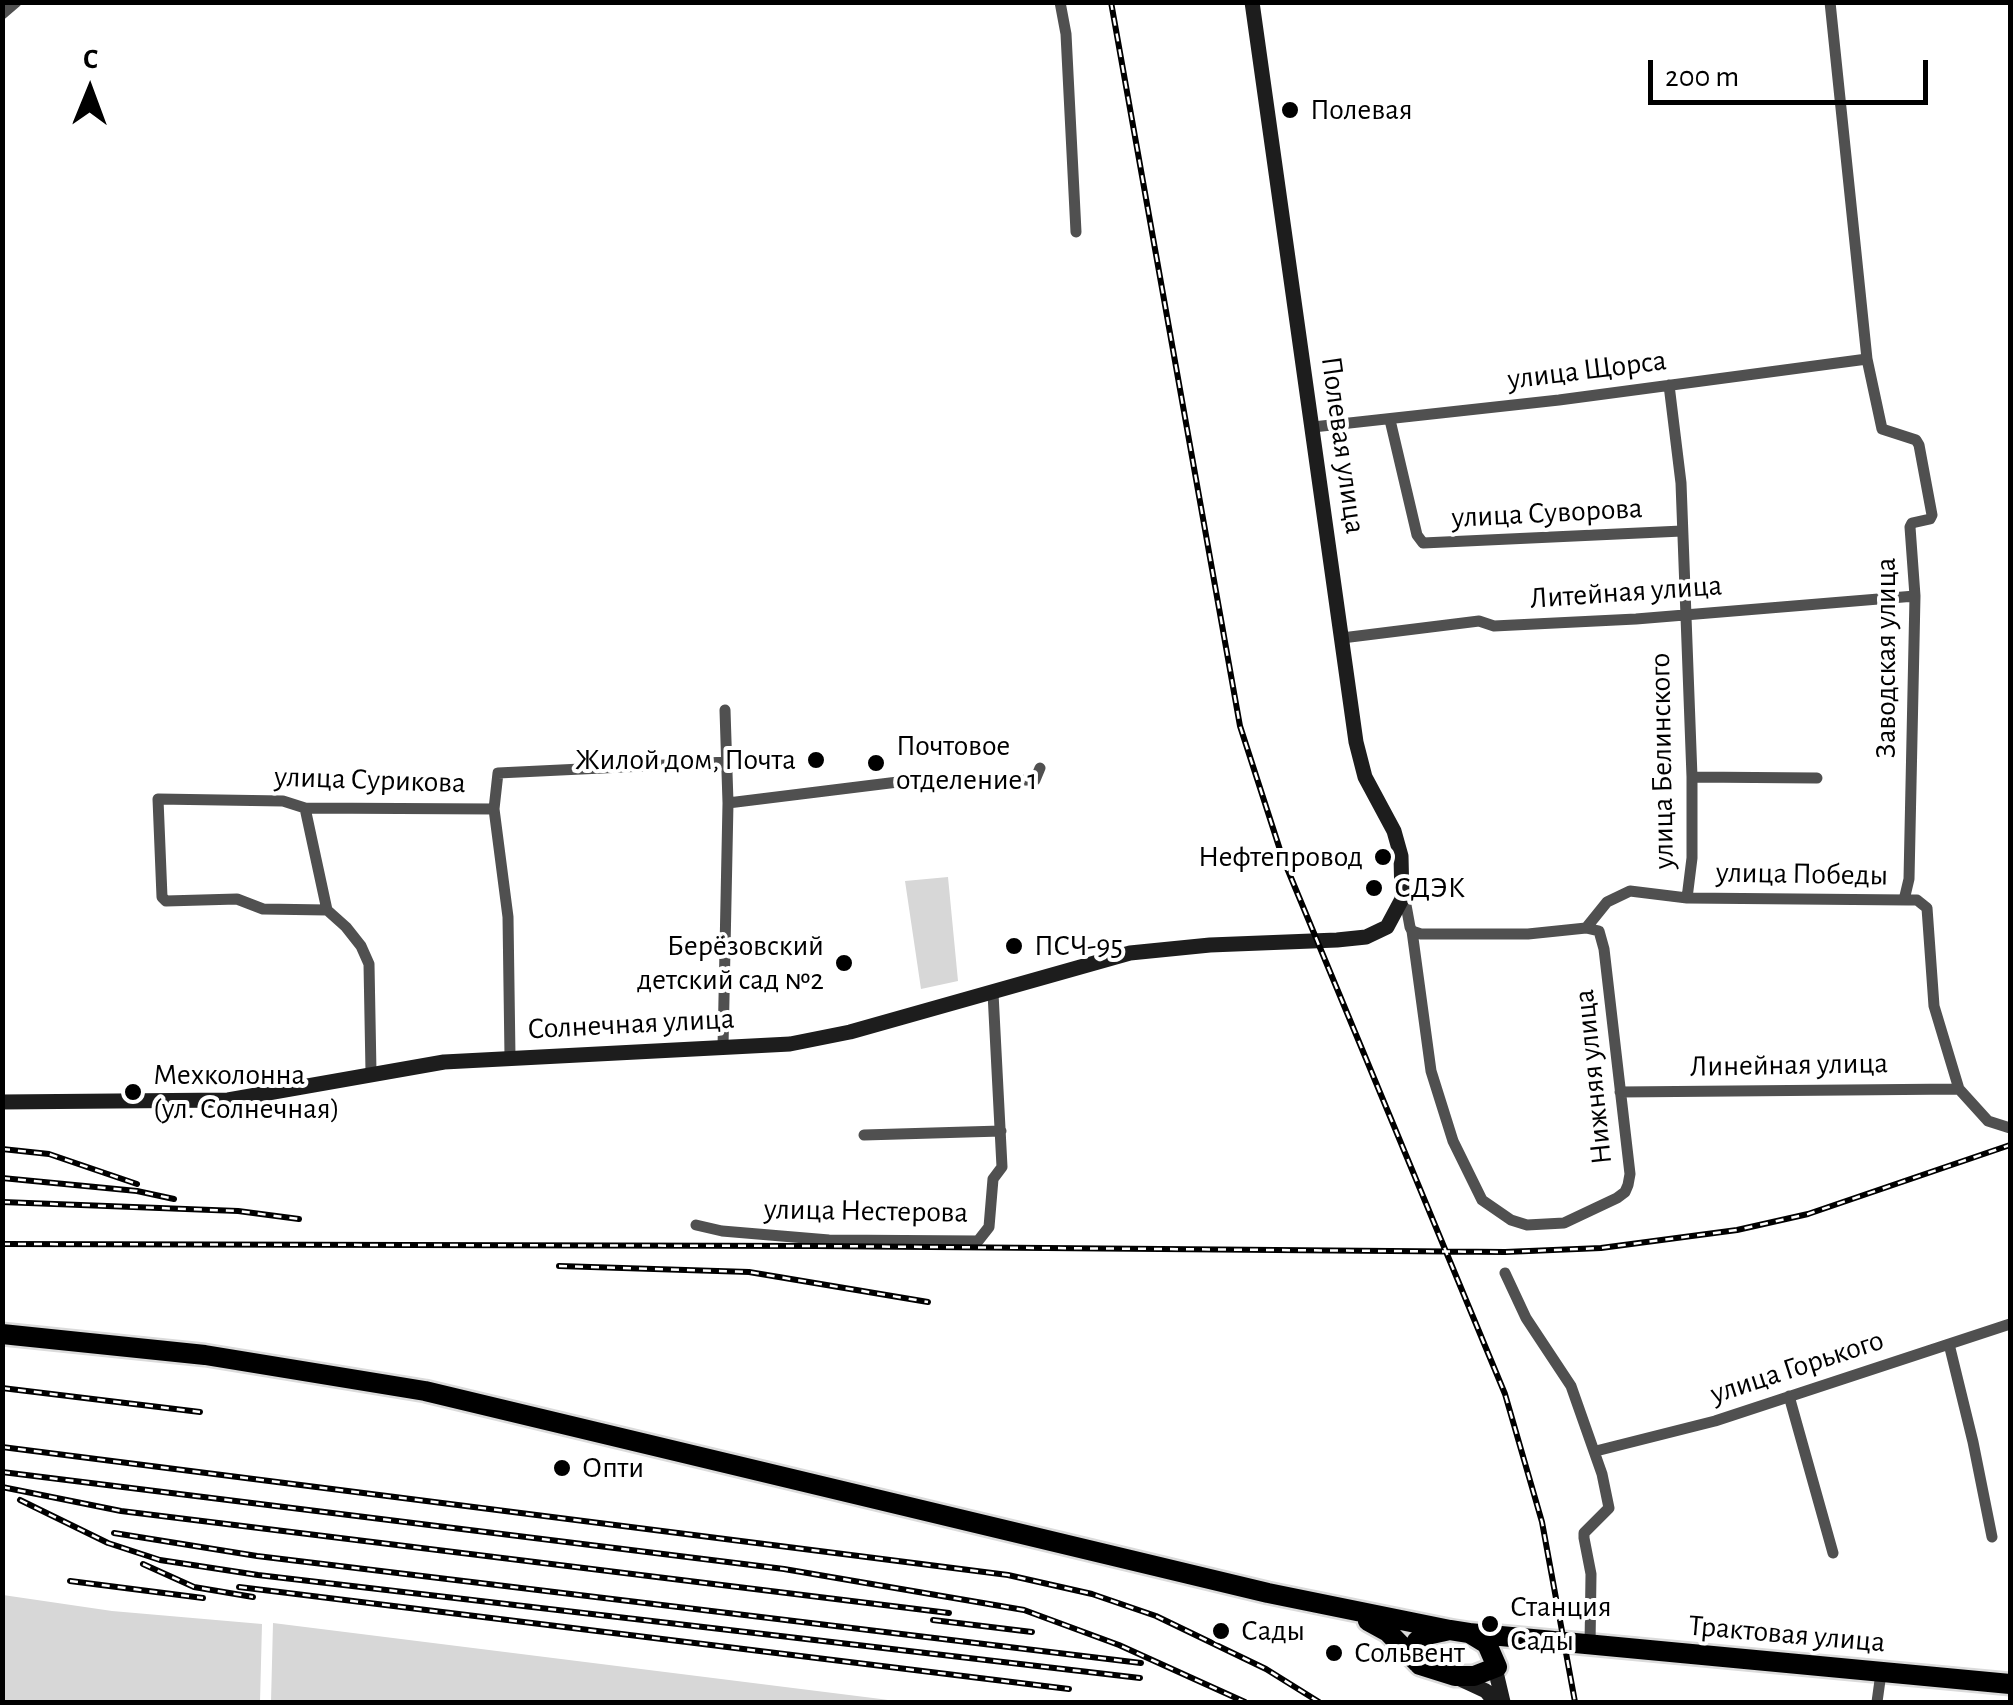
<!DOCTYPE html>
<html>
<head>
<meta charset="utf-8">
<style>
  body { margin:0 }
  #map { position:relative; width:2013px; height:1705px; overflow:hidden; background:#fff; font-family:"Alegreya Sans",sans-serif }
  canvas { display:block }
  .frame { position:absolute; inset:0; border:5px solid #000; pointer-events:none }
  .north { position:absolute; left:40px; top:40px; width:100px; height:100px; -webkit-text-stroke:8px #fff; paint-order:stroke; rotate:1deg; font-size:28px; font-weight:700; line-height:40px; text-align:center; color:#000 }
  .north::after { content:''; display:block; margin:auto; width:35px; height:45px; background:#000; clip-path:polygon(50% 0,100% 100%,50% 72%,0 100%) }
  .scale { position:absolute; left:1648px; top:60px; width:280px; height:45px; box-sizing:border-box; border:5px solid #000; border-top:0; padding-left:12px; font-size:30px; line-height:35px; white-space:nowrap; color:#000; -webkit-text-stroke:8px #fff; paint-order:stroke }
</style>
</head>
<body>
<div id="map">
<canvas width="2013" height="1705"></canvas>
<div class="frame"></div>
<div class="north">С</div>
<div class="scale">200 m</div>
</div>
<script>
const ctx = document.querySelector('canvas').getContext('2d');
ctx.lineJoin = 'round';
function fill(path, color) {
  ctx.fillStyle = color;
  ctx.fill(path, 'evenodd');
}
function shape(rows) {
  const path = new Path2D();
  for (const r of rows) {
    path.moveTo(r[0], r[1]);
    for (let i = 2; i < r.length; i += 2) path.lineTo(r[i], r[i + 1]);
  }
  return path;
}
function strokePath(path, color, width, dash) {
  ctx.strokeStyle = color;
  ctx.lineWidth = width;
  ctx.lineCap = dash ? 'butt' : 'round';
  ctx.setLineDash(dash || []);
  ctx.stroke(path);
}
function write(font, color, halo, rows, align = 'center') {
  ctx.font = font + ' "Alegreya Sans",sans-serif';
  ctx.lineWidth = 8;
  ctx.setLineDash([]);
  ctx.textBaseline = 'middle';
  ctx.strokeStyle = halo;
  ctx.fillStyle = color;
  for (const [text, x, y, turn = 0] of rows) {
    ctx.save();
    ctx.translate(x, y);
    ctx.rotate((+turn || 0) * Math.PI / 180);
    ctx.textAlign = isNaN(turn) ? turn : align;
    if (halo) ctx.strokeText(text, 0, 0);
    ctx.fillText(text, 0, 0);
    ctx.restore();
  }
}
fill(shape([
  [948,877,958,981,921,989,905,881],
  [3,1595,112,1611,262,1624,260,1702,3,1702],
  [273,1623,881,1699,902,1702,271,1702]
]), '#d7d7d7');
const highway = shape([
  [2,1334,205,1355,425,1391,1268,1593,1450,1630],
  [1368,1621,1388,1632,1418,1663],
  [1450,1630,1469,1633,1487,1644,1497,1667,1474,1676,1455,1676,1420,1665,1416,1654,1417,1641,1427,1635,1450,1630],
  [1469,1633,2010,1684]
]);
strokePath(highway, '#dbdbdb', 25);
strokePath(shape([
  [1060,2,1066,34,1076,232],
  [1830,2,1867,359,1882,429,1916,440,1919,445,1932,515,1930,519,1912,523,1910,527,1915,596,1909,879,1904,900,1917,900,1927,908,1934,1006,1959,1089,1988,1121,2010,1128],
  [2,14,16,2],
  [1669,385,1681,483,1692,777,1692,858,1687,898],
  [1390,420,1417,535,1423,543,1682,531],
  [1313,427,1559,400,1867,359],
  [1342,638,1479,621,1494,626,1636,619,1915,596],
  [1692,777,1817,778],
  [728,803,906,781,1035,780,1040,768],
  [305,808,327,910,346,927,361,946,369,964,371,1072],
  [494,809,508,917,510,1057],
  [1404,894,1410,927,1412,931,1421,934,1528,934,1586,928,1607,902,1630,891,1687,898,1908,900],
  [327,910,263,909,237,899,166,901,162,897,158,799,283,801,305,808,494,809,498,773,727,762],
  [1412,931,1431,1071,1453,1141,1482,1200,1511,1220,1527,1225,1564,1223,1617,1198,1625,1192,1628,1185,1630,1174,1604,949,1599,931,1586,928],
  [723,1047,728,803,725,710],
  [1620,1092,1959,1089],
  [864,1135,1001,1131],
  [696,1225,722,1231,829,1240,978,1241,989,1227,993,1179,1002,1167,993,993],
  [1505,1273,1526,1318,1571,1386,1602,1474,1609,1508,1584,1533,1584,1538,1591,1574,1590,1646],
  [1949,1344,1973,1442,1992,1537],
  [1789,1396,1833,1553],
  [1596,1451,1715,1421,2010,1324],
  [1877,1702,1881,1673]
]), '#505050', 11);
strokePath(shape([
  [2,1102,228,1100,444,1062,790,1044,850,1032,1130,953,1210,945,1337,940,1366,937,1387,927,1402,899,1401,856,1394,831,1365,777,1356,742,1252,2],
  [1495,1668,1503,1702],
  [1458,1678,1486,1691,1495,1702]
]), '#1d1d1d', 15);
strokePath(highway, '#000', 20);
const rail = shape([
  [1111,2,1240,726,1282,856,1505,1394,1542,1522,1575,1702],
  [2,1149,49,1154,137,1184],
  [2,1178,137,1191,174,1199],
  [2,1202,238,1211,299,1219],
  [2,1244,816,1246,1505,1252,1601,1248,1737,1230,1808,1214,2010,1145],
  [559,1266,749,1272,928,1302],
  [2,1388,200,1412],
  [2,1447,1008,1575,1092,1594,1156,1616,1266,1669,1319,1702],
  [2,1472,784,1569,1024,1610,1119,1645,1245,1702],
  [2,1487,121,1511,949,1613],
  [20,1500,108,1543,160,1560,258,1575,1140,1678],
  [114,1533,257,1556,1141,1663],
  [143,1564,194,1587,253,1597],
  [70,1581,203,1598],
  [239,1587,1069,1689],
  [933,1620,1032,1632]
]);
strokePath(rail, '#000', 6);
strokePath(rail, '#fff', 2.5, [8]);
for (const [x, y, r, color] of [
  [1290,110,10,"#000"],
  [816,760,10,"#000"],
  [876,763,10,"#000"],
  [1383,857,10,"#000"],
  [1374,888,10,"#000"],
  [1014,946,10,"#000"],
  [844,963,10,"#000"],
  [133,1092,10,"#000"],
  [562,1468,10,"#000"],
  [1490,1624,10,"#000"],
  [1221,1631,10,"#000"],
  [1334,1653,10,"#000"]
]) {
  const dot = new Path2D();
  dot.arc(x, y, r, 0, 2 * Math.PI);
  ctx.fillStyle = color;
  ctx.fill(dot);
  strokePath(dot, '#fff', 4);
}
write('30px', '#000', '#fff', [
  ["Полевая",1310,110],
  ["Почтовое",896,746],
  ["отделение 1",896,780],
  ["Жилой дом, Почта",796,760,"right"],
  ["Нефтепровод",1363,857,"right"],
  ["СДЭК",1394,888],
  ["Берёзовский",824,946,"right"],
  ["детский сад №2",824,980,"right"],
  ["ПСЧ-95",1034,946],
  ["Мехколонна",153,1075],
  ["(ул. Солнечная)",153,1109],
  ["Опти",582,1468],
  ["Станция",1510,1607],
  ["Сады",1510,1641],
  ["Сады",1241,1631],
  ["Сольвент",1354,1653]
], 'left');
write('30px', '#000', '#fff', [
  ["улица Щорса",1587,370,-7],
  ["Полевая улица",1343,445,82],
  ["улица Суворова",1547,513,-3],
  ["Литейная улица",1626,592,-4],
  ["Заводская улица",1886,658,-90],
  ["улица Белинского",1662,761,-91],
  ["улица Сурикова",370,780,2],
  ["улица Победы",1802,874,1],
  ["Солнечная улица",631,1024,-3],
  ["Линейная улица",1789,1065,-1],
  ["Нижняя улица",1593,1077,-96],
  ["улица Нестерова",866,1211,1],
  ["улица Горького",1797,1367,-18],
  ["Трактовая улица",1787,1634,5]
]);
</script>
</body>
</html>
